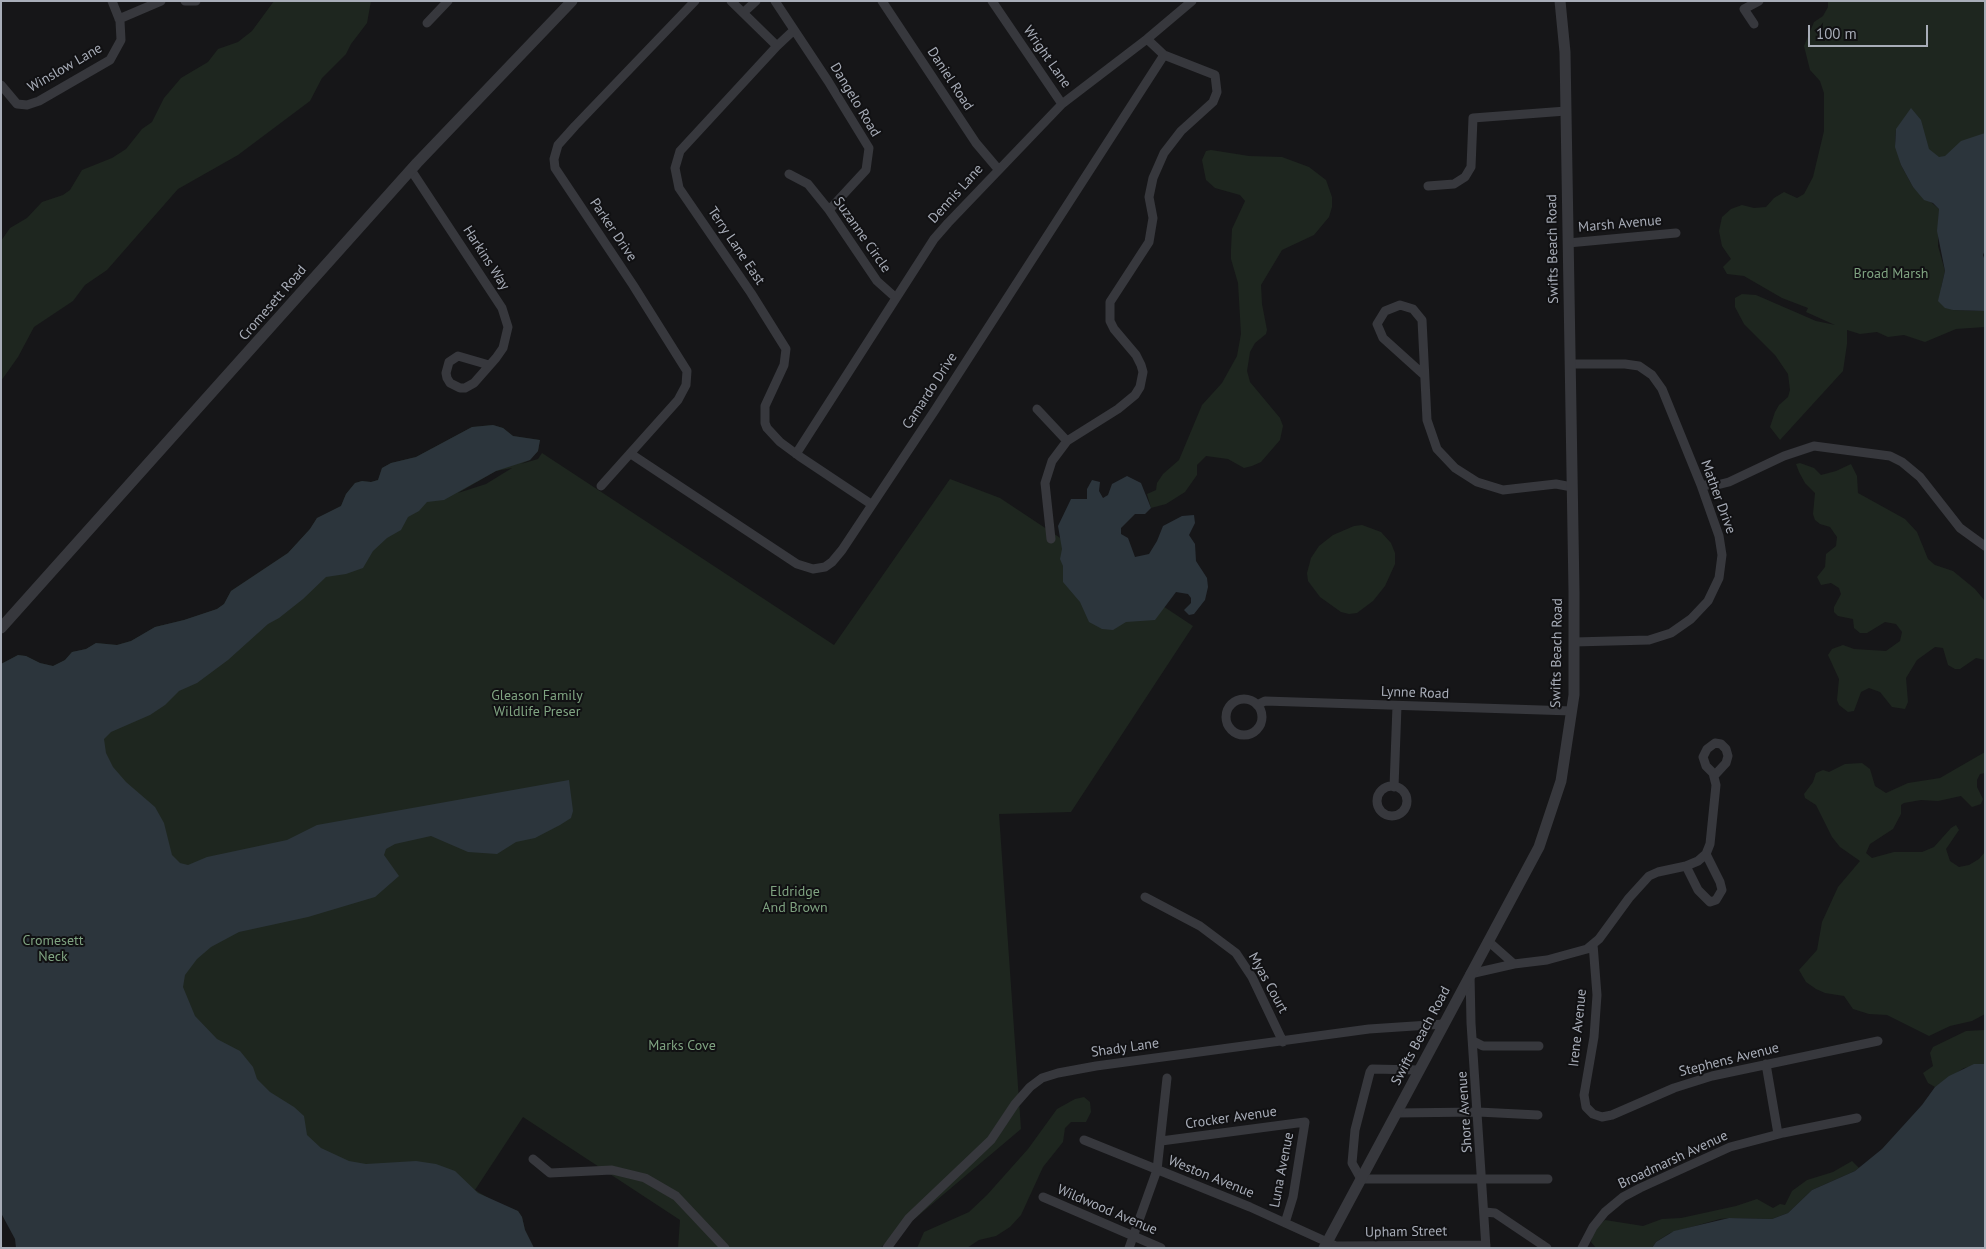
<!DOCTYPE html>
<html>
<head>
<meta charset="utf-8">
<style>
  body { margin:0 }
  #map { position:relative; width:1986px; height:1249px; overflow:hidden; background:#161618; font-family:"PT Sans",sans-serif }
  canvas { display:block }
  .frame { position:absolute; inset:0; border:2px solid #a8adb8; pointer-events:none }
  .scale { position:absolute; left:1808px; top:25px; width:120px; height:22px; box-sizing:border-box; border:2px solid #a8adb8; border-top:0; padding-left:6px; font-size:15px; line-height:18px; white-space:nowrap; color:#a8adb8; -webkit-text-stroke:4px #111113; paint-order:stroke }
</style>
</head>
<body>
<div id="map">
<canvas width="1986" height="1249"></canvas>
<div class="frame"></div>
<div class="scale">100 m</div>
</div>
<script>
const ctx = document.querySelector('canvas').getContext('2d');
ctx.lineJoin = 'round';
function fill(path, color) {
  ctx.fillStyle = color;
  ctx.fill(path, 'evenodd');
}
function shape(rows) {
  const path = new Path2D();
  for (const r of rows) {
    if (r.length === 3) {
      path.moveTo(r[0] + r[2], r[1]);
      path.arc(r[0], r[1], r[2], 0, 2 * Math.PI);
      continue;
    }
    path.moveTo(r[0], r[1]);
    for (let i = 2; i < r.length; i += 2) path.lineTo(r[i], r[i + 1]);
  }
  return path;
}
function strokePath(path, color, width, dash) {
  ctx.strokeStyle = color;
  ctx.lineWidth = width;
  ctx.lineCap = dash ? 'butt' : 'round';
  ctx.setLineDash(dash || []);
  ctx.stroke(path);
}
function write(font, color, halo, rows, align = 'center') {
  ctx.font = font + ' "PT Sans",sans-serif';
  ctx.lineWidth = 4;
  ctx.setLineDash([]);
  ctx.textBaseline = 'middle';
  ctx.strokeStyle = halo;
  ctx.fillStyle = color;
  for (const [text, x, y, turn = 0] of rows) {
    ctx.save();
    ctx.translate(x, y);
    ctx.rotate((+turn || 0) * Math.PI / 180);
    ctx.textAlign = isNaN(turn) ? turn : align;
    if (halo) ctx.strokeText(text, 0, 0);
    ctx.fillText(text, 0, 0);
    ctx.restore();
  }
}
fill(shape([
  [274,1,371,1,367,23,351,44,346,54,322,78,310,101,238,155,178,189,107,270,85,285,73,301,34,327,18,357,1,381,1,241,10,228,27,218,42,202,63,195,70,190,82,170,112,158,126,149,142,129,152,122,164,98,181,78,208,62,218,49,238,42,252,31],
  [1828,1,1985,1,1985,133,1940,160,1896,129,1895,141,1901,165,1913,187,1939,209,1938,246,1945,271,1941,288,1953,310,1985,311,1985,327,1956,329,1925,342,1904,335,1888,337,1877,332,1860,334,1847,330,1847,344,1843,371,1780,440,1770,427,1775,412,1779,405,1788,397,1790,390,1788,374,1775,355,1744,324,1735,307,1735,298,1742,294,1756,295,1816,321,1835,325,1806,312,1808,308,1782,298,1744,276,1727,274,1723,267,1731,259,1722,246,1719,231,1722,217,1731,209,1742,205,1754,208,1766,207,1774,198,1784,192,1797,198,1804,194,1813,177,1824,131,1824,93,1820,81,1810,70,1804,46,1814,22,1823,16,1828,7],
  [1211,150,1249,156,1282,157,1309,167,1326,180,1332,197,1332,207,1329,217,1314,235,1282,250,1261,285,1262,304,1267,330,1266,334,1255,343,1250,352,1247,371,1250,382,1280,418,1283,426,1280,440,1261,462,1252,466,1244,468,1228,459,1206,456,1197,465,1197,475,1185,492,1166,504,1151,508,1147,494,1156,490,1157,483,1163,474,1179,460,1202,405,1222,383,1237,356,1241,334,1238,283,1231,259,1231,249,1232,229,1245,201,1240,195,1215,188,1206,180,1202,160,1206,151],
  [493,425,503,428,513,436,540,440,538,451,530,460,521,464,538,459,542,453,834,645,950,479,1000,498,1193,626,1071,812,999,814,1021,1129,880,1248,678,1248,680,1220,523,1117,475,1190,495,1202,518,1211,522,1217,525,1230,534,1248,186,1248,1,960,1,664,18,655,26,656,40,663,53,666,65,660,72,652,86,649,96,643,117,645,131,641,155,627,184,620,217,609,224,604,231,591,288,553,310,529,317,518,341,506,346,494,355,483,362,481,371,482,378,480,382,468,391,463,416,457,472,427],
  [512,468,486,484,458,493,496,471],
  [1800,463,1814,468,1821,475,1836,471,1851,464,1857,476,1858,493,1905,519,1917,532,1928,559,1935,565,1953,571,1975,589,1985,601,1985,660,1976,658,1960,669,1955,669,1948,665,1943,648,1935,647,1917,660,1906,678,1908,702,1905,709,1892,707,1880,692,1869,688,1861,692,1854,711,1848,712,1839,705,1837,700,1839,679,1828,655,1832,649,1843,645,1854,649,1886,651,1900,641,1902,632,1896,624,1885,622,1867,633,1860,633,1854,628,1853,619,1838,616,1834,612,1834,607,1841,594,1839,588,1831,583,1821,585,1817,577,1825,567,1826,554,1836,546,1837,537,1830,527,1820,524,1815,520,1813,514,1815,493,1805,483,1799,472,1796,464],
  [1362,525,1381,532,1391,543,1395,553,1395,564,1385,586,1373,601,1357,613,1349,614,1341,612,1320,597,1308,581,1307,573,1311,558,1319,546,1333,535,1354,526],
  [1985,752,1985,773,1980,774,1977,780,1977,787,1983,799,1981,804,1972,807,1961,796,1938,801,1921,800,1904,803,1901,805,1901,814,1893,829,1870,844,1866,853,1872,858,1894,852,1922,852,1934,847,1951,828,1956,825,1959,830,1946,849,1950,861,1959,867,1969,865,1979,859,1985,852,1985,1014,1972,1021,1950,1026,1929,1036,1887,1015,1869,1014,1853,1009,1844,996,1825,993,1816,989,1806,982,1799,970,1817,950,1822,922,1838,887,1860,861,1840,847,1832,837,1816,805,1805,798,1804,794,1813,782,1816,773,1823,770,1829,772,1845,764,1862,763,1870,769,1875,786,1886,793,1908,783,1940,778],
  [1985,1030,1985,1064,1964,1068,1935,1087,1928,1083,1923,1073,1933,1066,1930,1053,1933,1047,1966,1031],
  [1084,1097,1090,1102,1091,1112,1086,1122,1071,1122,1065,1128,1063,1142,1043,1167,1021,1215,1010,1227,996,1236,979,1240,967,1248,917,1248,924,1232,969,1212,987,1195,1028,1149,1057,1109,1075,1099],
  [1852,1161,1859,1168,1855,1171,1812,1190,1788,1213,1772,1219,1729,1218,1720,1219,1670,1233,1656,1242,1652,1248,1596,1248,1591,1242,1593,1230,1605,1220,1643,1226,1662,1219,1681,1218,1736,1206,1757,1199,1773,1208,1780,1204,1785,1205,1792,1191,1807,1180,1833,1172]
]), '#1e261f');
fill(shape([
  [1911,108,1921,120,1929,149,1939,157,1945,156,1961,141,1985,133,1985,250,1983,255,1985,261,1985,311,1953,310,1945,308,1938,301,1945,271,1937,231,1939,209,1933,203,1924,200,1913,187,1901,165,1895,147,1896,129],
  [493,425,503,428,513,436,540,440,538,451,530,460,496,471,444,500,427,502,419,511,408,517,401,530,387,538,373,551,363,568,346,574,326,577,303,599,279,618,268,624,228,660,197,683,179,691,165,705,150,715,111,732,104,739,106,753,113,767,126,782,155,807,164,823,172,855,180,863,188,865,207,857,287,840,317,825,569,780,573,811,571,818,560,825,535,838,516,842,497,854,468,852,431,836,395,844,386,849,384,855,399,876,375,897,308,917,239,932,211,947,197,959,185,975,183,987,195,1016,217,1039,240,1051,253,1067,257,1079,270,1092,294,1107,304,1116,307,1135,321,1148,349,1161,366,1164,416,1161,436,1164,455,1171,478,1193,518,1211,522,1217,525,1230,534,1248,16,1248,15,1239,1,1213,1,664,18,655,26,656,40,663,53,666,65,660,72,652,86,649,96,643,117,645,131,641,155,627,184,620,217,609,224,604,231,591,288,553,310,529,317,518,341,506,346,494,355,483,362,481,371,482,378,480,382,468,391,463,416,457,472,427],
  [1127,476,1141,483,1151,508,1145,514,1135,514,1121,528,1121,534,1128,538,1135,557,1149,554,1157,541,1163,526,1182,516,1194,515,1195,523,1189,535,1195,544,1196,561,1207,578,1208,587,1205,600,1194,614,1189,615,1184,610,1191,603,1191,598,1188,594,1176,592,1155,620,1126,622,1113,630,1102,629,1089,622,1080,602,1063,582,1063,566,1060,559,1062,549,1058,526,1071,499,1087,499,1087,489,1092,480,1100,482,1099,491,1103,498,1108,495,1112,484],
  [1974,1064,1985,1064,1985,1248,1652,1248,1656,1242,1674,1231,1729,1218,1772,1219,1788,1213,1812,1190,1855,1171,1882,1149,1922,1105,1935,1087,1949,1076]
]), '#2c353c');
strokePath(shape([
  [185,1,196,1],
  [731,1,777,46,680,151,675,168,679,188,751,293,786,349,784,365,765,406,765,423,767,428,780,442,799,456,871,504],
  [775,1,828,81,869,148,866,170,829,210],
  [882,1,976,143,998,169],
  [992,1,1062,104],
  [743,13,756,1],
  [119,19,161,1],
  [427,23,448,1],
  [1754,24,1744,9,1759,1],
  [777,46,794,30],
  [1,85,17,104,27,105,39,101,110,60,121,40,120,21,112,1],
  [411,170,502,308,508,327,503,348,496,358,474,383,465,388,460,388,450,383,447,378,446,373,449,362,458,356,489,365],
  [789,174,808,184,829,210,877,281,896,298],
  [1428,186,1454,184,1465,177,1471,167,1473,118,1566,111],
  [1568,243,1676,233],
  [1570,364,1625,364,1639,366,1652,375,1662,389,1701,485,1719,536,1722,555,1719,578,1708,601,1691,619,1671,633,1649,640,1574,642],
  [1424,375,1383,338,1377,324,1385,311,1400,305,1413,309,1422,320,1427,420,1437,449,1455,468,1477,482,1503,490,1556,484,1572,487],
  [1037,409,1067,441],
  [631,454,797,564,813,569,825,567,832,562,842,550,935,410,1164,55,1147,39],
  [796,454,934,239,948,223,1062,104,1147,39,1192,1],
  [1701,485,1717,485,1729,482,1784,456,1814,446,1890,456,1902,462,1920,477,1960,528,1985,546],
  [601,486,678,400,686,385,687,371,633,285,555,168,554,159,558,145,575,126,695,1],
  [1051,539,1045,483,1052,461,1067,441,1118,409,1135,395,1140,387,1143,372,1141,365,1136,355,1114,329,1110,321,1110,302,1149,242,1153,218,1149,197,1153,178,1164,153,1181,131,1213,102,1217,92,1215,75,1164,55],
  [1244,717,18],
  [1257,705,1265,701,1572,711],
  [1392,801,15],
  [1394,787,1397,706],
  [1686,866,1698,861,1706,854],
  [1145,897,1200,926,1236,953,1252,977,1283,1042],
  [1488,941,1514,964],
  [1593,944,1597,995,1594,1037,1584,1095,1586,1107,1593,1114,1602,1117,1612,1115,1674,1088,1712,1076,1878,1041],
  [1473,1041,1483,1046,1539,1046],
  [1766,1064,1778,1134],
  [1419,1070,1372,1069,1370,1072,1355,1130,1352,1163,1361,1179,1548,1179],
  [1396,1113,1478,1112,1538,1115],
  [1084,1140,1250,1207,1336,1246,1486,1245],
  [1161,1141,1305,1122,1293,1197,1285,1223],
  [533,1159,550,1173,612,1170,645,1178,676,1196,725,1248],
  [1043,1197,1161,1248],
  [1485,1212,1495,1213,1547,1248],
  [887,1248,909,1218,991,1140,1015,1104,1030,1087,1042,1078,1058,1073,1096,1066,1369,1029,1444,1024],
  [1129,1248,1157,1170,1167,1078],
  [1486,1248,1471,1023,1470,974,1514,964,1547,960,1587,949,1599,939,1629,898,1649,876,1658,872,1686,866,1698,890,1710,902,1716,900,1722,890,1720,882,1706,854,1710,844,1716,785,1713,773,1706,766,1703,757,1707,749,1715,743,1721,744,1726,749,1728,756,1726,763,1714,776],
  [1582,1248,1593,1227,1605,1212,1623,1197,1640,1188,1730,1147,1783,1133,1857,1118]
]), '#37383d', 9);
strokePath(shape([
  [1,628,417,163,572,1],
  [1324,1248,1539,847,1561,781,1574,695,1574,592,1565,52,1560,1]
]), '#37383d', 11);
write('14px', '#a8adb8', '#111113', [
  ["Wright Lane",1047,57,55],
  ["Winslow Lane",65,68,-30],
  ["Daniel Road",950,79,57],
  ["Dangelo Road",855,100,59],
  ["Dennis Lane",956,194,-48],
  ["Marsh Avenue",1620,224,-5],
  ["Parker Drive",613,230,56],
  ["Suzanne Circle",862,235,55],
  ["Terry Lane East",736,246,56],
  ["Swifts Beach Road",1553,249,-91],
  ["Harkins Way",486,258,57],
  ["Cromesett Road",273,303,-49],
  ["Camardo Drive",930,391,-57],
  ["Mather Drive",1718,497,70],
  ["Swifts Beach Road",1557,653,-89],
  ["Lynne Road",1415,693,2],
  ["Myas Court",1268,983,61],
  ["Irene Avenue",1578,1028,-84],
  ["Swifts Beach Road",1421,1036,-62],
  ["Shady Lane",1125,1048,-8],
  ["Stephens Avenue",1729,1060,-14],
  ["Shore Avenue",1465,1112,-94],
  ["Crocker Avenue",1231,1118,-8],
  ["Broadmarsh Avenue",1673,1160,-25],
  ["Luna Avenue",1282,1170,-79],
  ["Weston Avenue",1211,1177,22],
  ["Wildwood Avenue",1107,1210,23],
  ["Upham Street",1406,1232,-1]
]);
write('14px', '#7fa381', '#111113', [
  ["Broad Marsh",1891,274],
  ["Gleason Family",537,696],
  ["Wildlife Preser",537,712],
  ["Eldridge",795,892],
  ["And Brown",795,908],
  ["Cromesett",53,941],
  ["Neck",53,957],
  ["Marks Cove",682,1046]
]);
</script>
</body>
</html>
